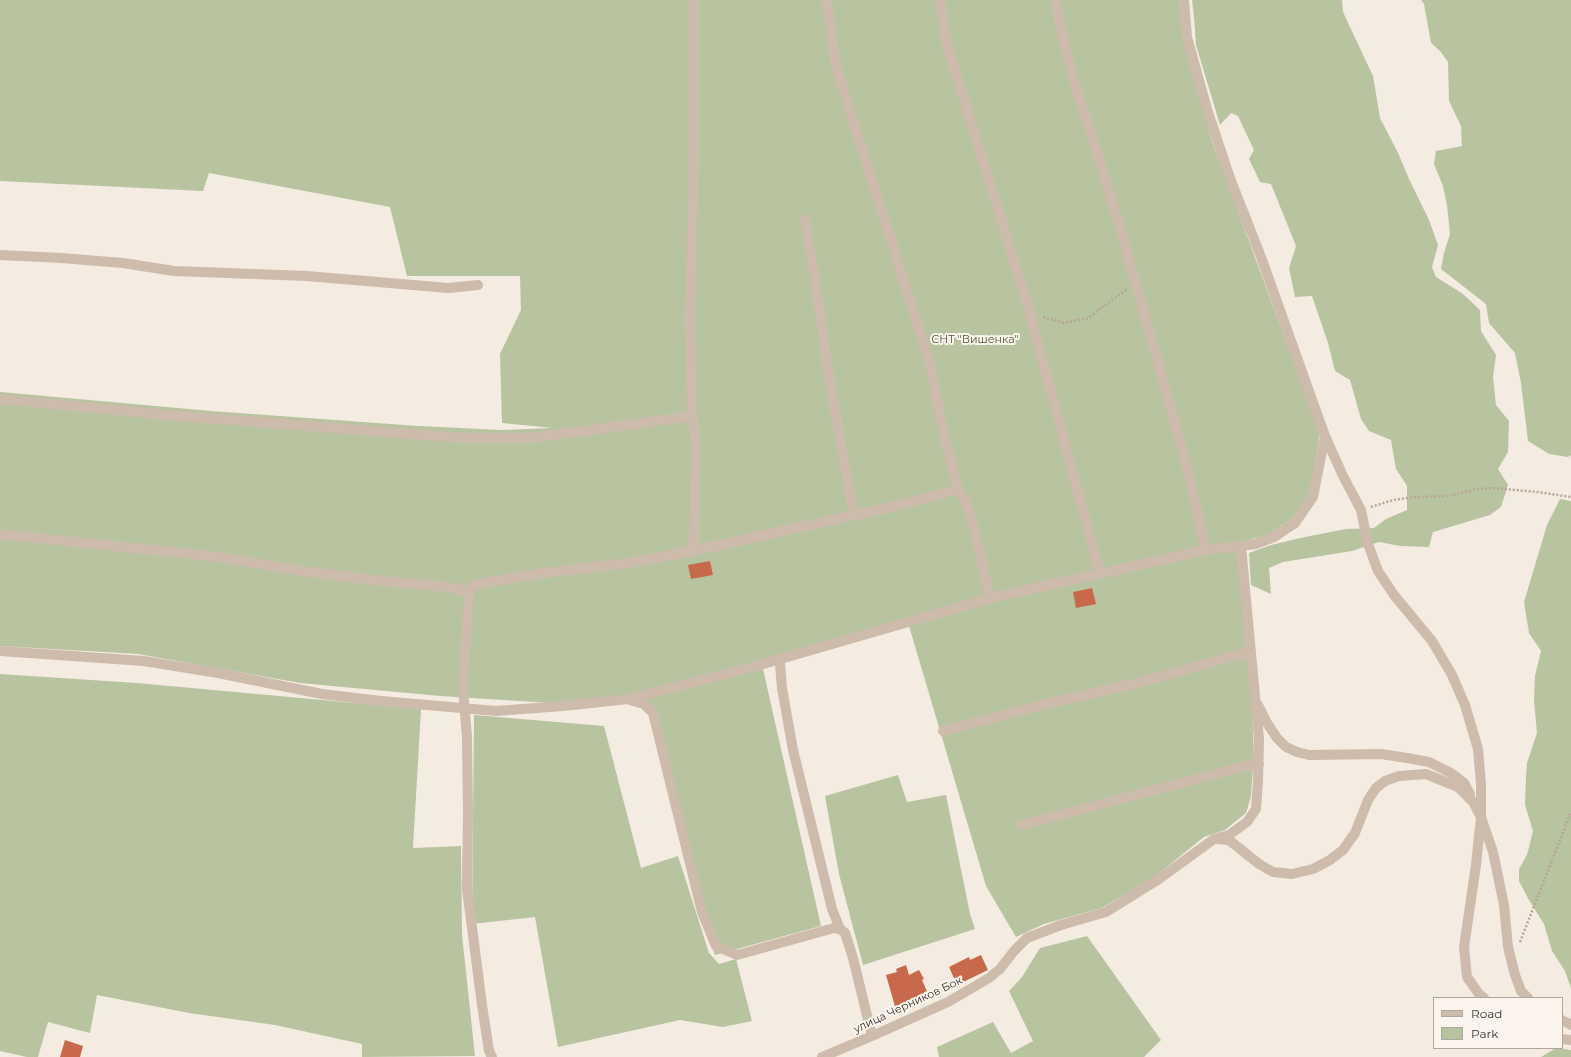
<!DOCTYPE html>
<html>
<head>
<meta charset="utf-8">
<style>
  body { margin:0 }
  #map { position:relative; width:1571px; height:1057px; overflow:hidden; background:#f4ebe1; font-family:Montserrat,sans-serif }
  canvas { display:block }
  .legend { position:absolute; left:1433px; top:997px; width:130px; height:52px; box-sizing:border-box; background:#fbf5ee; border:1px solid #aea6a0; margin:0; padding:5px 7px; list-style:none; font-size:12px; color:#3b302b }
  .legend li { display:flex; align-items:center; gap:8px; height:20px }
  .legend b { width:20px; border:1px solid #aea6a0 }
</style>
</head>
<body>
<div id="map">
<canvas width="1571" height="1057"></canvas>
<ul class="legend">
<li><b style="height:5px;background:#cdbbac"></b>Road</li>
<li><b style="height:11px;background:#b8c4a0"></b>Park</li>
</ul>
</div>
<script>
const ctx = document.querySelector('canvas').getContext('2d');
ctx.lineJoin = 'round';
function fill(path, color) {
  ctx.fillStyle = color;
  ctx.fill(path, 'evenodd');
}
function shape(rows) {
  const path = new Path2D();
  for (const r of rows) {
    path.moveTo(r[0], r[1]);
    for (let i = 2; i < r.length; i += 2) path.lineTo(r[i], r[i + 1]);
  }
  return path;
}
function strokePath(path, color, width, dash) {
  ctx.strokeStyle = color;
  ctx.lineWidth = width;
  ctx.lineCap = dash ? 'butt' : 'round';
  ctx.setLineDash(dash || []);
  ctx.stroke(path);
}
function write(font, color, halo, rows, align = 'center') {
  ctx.font = font + ' Montserrat,sans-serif';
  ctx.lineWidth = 4;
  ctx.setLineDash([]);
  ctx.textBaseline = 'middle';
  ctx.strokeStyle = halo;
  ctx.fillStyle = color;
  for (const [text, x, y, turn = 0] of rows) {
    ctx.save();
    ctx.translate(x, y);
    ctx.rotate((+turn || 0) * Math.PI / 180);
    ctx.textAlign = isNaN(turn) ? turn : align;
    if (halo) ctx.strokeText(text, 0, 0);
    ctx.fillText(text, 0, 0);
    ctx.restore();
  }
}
fill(shape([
  [0,0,1179,0,1185,40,1212,141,1320,433,1310,493,1293,518,1268,535,1238,543,1251,687,1254,755,1251,796,1246,813,1225,830,1204,837,1153,878,1102,908,1044,924,1016,937,986,886,909,626,763,669,821,926,715,955,695,900,650,717,641,708,618,696,551,703,440,696,300,683,138,654,0,646,0,392,211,411,418,426,502,430,552,428,502,423,500,354,521,310,520,276,407,276,390,207,209,173,203,191,0,181],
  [1192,0,1342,0,1343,12,1373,76,1380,118,1398,153,1409,179,1429,220,1438,245,1432,267,1436,277,1463,294,1480,310,1481,331,1496,355,1493,377,1496,405,1509,421,1508,452,1498,469,1508,485,1501,507,1490,515,1433,532,1429,547,1400,546,1379,542,1352,551,1283,562,1269,568,1271,594,1251,585,1249,553,1271,545,1305,537,1346,529,1374,528,1386,519,1407,510,1407,486,1396,469,1391,440,1369,431,1361,419,1350,380,1335,371,1328,343,1312,296,1295,297,1289,268,1296,246,1271,184,1260,182,1249,159,1254,150,1238,116,1231,113,1220,125,1196,45,1194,17],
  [1421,0,1571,0,1571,455,1568,457,1549,454,1528,441,1521,383,1515,353,1489,323,1486,304,1441,269,1444,253,1450,234,1447,205,1443,186,1434,164,1436,151,1462,146,1461,126,1449,101,1448,62,1441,52,1431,43,1424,4],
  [1560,499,1571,501,1571,988,1565,971,1552,951,1544,924,1529,900,1519,881,1519,869,1527,855,1533,831,1525,805,1526,777,1527,763,1537,733,1534,700,1535,676,1541,651,1529,633,1524,602,1547,525],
  [0,674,137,683,421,709,413,848,461,846,462,935,475,1056,362,1057,362,1044,275,1025,189,1013,97,995,90,1033,48,1022,38,1057,27,1057,0,1051],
  [474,715,604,726,641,868,678,856,709,953,719,964,736,959,752,1021,723,1027,680,1020,558,1047,535,917,472,924],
  [898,775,907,802,946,795,970,914,975,929,863,965,839,874,825,796],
  [1087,936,1161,1040,1144,1057,939,1057,937,1047,993,1022,1011,1053,1033,1041,1009,991,1022,977,1040,948],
  [1556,1048,1571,1050,1571,1057,1541,1057]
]), '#b8c4a0');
fill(shape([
  [710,561,713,575,691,579,688,565],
  [1092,588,1096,604,1076,608,1073,592],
  [981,955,988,970,957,985,949,967,969,957,970,960],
  [906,965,909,975,919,970,924,979,922,980,930,998,915,1005,896,1010,886,975,897,972,896,969],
  [65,1040,83,1046,80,1057,60,1057]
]), '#c8694b');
strokePath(shape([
  [1043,317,1064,323,1088,318,1127,289],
  [1371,507,1393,500,1416,497,1449,496,1477,489,1493,488,1538,492,1571,497],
  [1520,942,1571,812]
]), '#b9a596', 2.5, [2, 2]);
strokePath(shape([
  [827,0,836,66,930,363,945,439,959,492,965,499,972,519,990,598],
  [940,0,947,44,1027,302,1100,573],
  [1056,0,1060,25,1072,73,1117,216,1185,458,1206,550],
  [805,219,815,278,830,382,852,505,856,515],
  [0,255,61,258,123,263,174,271,307,276,448,288,478,285],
  [0,399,168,415,463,438,531,438,693,416],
  [1325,436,1343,476,1361,510,1368,544,1378,571,1394,595,1432,641,1452,675,1465,705,1478,749,1481,784,1481,817,1476,865,1464,947,1467,977,1479,994,1484,998],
  [0,534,219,557,303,571,382,581,431,585,460,589,469,595],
  [688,552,900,505,959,489],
  [0,651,144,661,218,673,322,694,381,701,496,711,563,706,628,699,749,668,995,597,1206,550,1256,544,1274,537,1295,523,1313,497,1325,436,1261,257,1230,178,1207,109,1187,37,1184,0],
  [778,659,780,664,782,688,793,750,832,909,840,929],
  [630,700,644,704,653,713,702,912,716,946,737,955,834,928,840,929,845,933,853,958,872,1036],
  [1258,705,1267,723,1277,738,1286,747,1297,752,1309,755,1381,754,1407,758,1429,762,1451,773,1464,783,1470,794],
  [943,731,1050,703,1138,683,1251,651],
  [1022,825,1246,766,1259,764],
  [1218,839,1229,840,1259,864,1273,872,1292,874,1313,869,1330,860,1343,850,1355,833,1368,800,1376,788,1385,781,1399,776,1426,774,1458,787,1473,802,1481,817,1493,852,1504,905,1508,947,1515,975,1521,991,1528,998],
  [1562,1020,1571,1025],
  [1562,1039,1571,1040],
  [492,1057,489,1051,482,1005,467,889,468,813,467,737,463,689,469,595,470,588,477,584,552,572,627,563,688,552,694,542,696,443,692,410,690,315,694,157,694,0],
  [822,1057,872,1036,948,1002,989,978,1000,969,1014,951,1027,938,1061,925,1106,912,1159,879,1214,839,1229,835,1247,822,1256,809,1258,782,1259,739,1241,546]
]), '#cdbbac', 10);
write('11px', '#4a5a2e', '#fbf5ee', [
  ["СНТ \"Вишенка\"",975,340]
]);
write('11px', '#3b302b', '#fbf5ee', [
  ["улица Черников Бок",908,1005,-25]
]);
</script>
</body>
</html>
